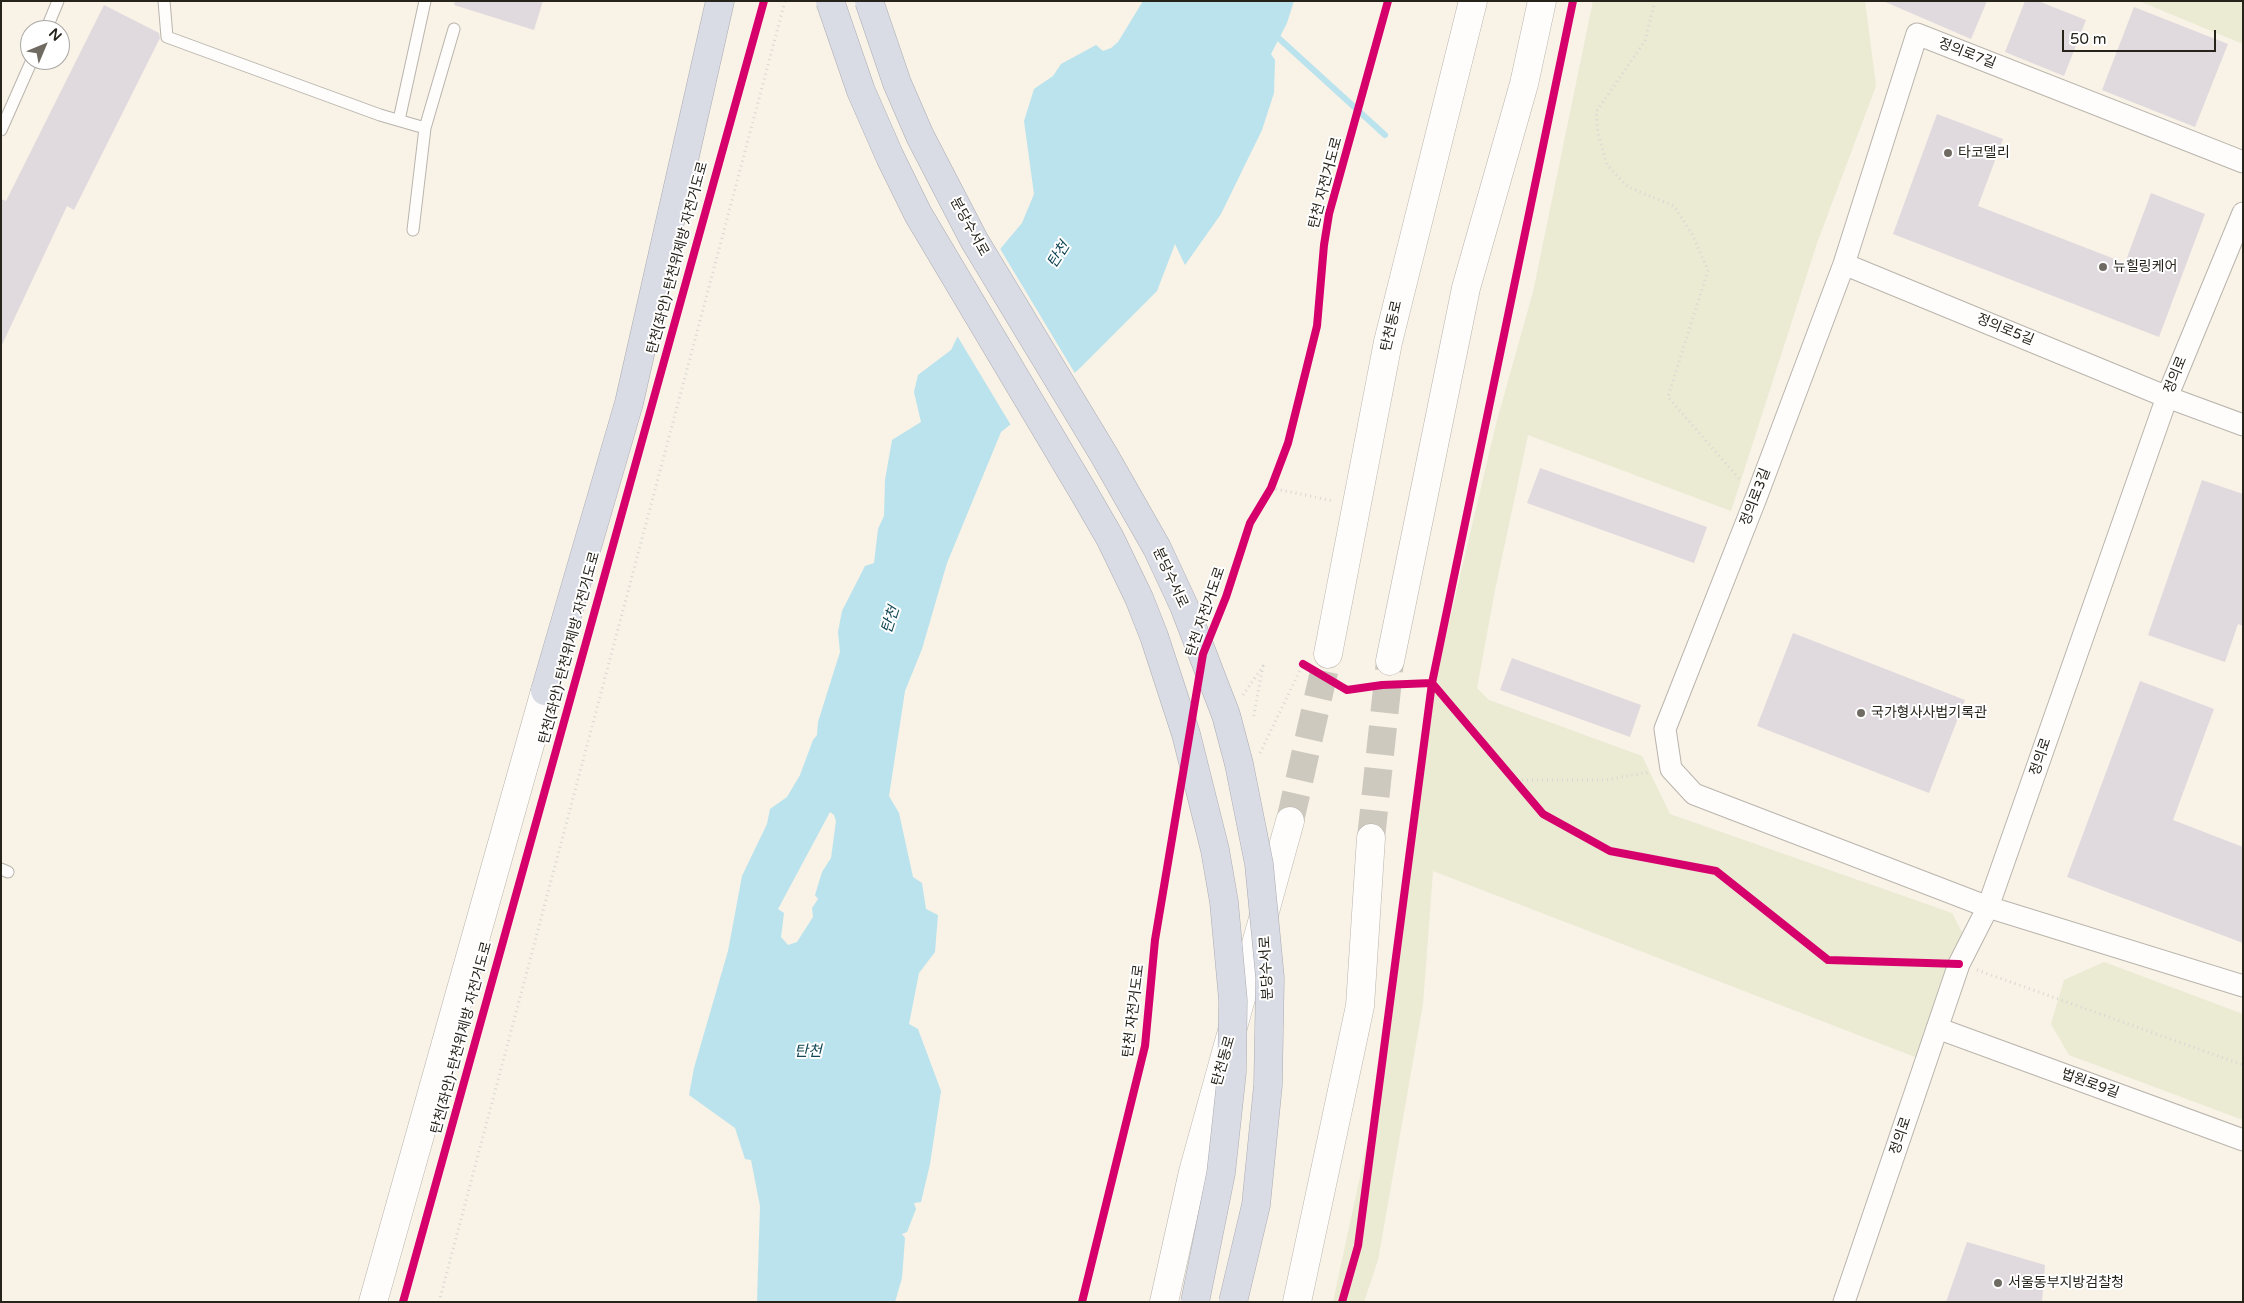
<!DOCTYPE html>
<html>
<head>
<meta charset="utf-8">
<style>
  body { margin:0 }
  #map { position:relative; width:2244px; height:1303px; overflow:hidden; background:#f8f2e7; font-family:"Varela Round",sans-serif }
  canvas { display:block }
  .frame { position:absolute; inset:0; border:2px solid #26231b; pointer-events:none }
  .north { position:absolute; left:20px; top:20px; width:50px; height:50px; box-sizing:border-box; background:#fff; border:1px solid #a8a7a4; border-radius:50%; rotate:45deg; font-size:14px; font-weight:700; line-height:20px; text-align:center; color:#26231b }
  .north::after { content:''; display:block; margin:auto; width:18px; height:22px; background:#706b62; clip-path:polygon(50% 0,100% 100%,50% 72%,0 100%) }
  .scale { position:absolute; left:2062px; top:30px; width:154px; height:22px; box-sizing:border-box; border:2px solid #26231b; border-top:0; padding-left:6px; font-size:15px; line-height:18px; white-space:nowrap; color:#26231b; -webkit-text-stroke:4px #fff; paint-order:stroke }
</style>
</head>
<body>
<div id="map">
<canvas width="2244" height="1303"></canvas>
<div class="frame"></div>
<div class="north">N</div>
<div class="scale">50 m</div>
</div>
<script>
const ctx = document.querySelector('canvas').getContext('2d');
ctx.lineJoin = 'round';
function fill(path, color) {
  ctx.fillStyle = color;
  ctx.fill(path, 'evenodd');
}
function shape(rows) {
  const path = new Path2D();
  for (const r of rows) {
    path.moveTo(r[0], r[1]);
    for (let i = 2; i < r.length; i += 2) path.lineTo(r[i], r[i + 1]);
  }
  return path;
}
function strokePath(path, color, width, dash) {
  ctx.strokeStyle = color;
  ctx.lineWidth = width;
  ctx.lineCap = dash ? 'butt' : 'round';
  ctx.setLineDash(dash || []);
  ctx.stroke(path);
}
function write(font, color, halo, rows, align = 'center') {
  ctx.font = font + ' "Varela Round","Noto Sans KR",sans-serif';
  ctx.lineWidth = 4;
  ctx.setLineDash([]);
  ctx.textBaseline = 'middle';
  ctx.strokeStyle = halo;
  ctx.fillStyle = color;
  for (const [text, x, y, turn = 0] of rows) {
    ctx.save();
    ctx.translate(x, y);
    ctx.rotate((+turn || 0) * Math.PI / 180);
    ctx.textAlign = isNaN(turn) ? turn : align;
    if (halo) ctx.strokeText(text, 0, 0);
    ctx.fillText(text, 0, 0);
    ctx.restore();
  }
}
fill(shape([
  [1593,1,1865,1,1876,86,1817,243,1731,511,1528,435,1495,590,1477,688,1489,700,1642,756,1670,814,1952,913,1967,942,1923,1060,1433,871,1423,1004,1378,1260,1364,1302,1333,1302,1370,1130,1432,695,1496,424,1533,292],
  [2139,1,2243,1,2243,44],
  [2104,962,2243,1014,2243,1120,2069,1055,2051,1024,2064,980]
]), '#ebead3');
fill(shape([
  [1143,1,1294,1,1287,23,1271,54,1275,60,1274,93,1262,130,1221,214,1185,265,1175,244,1157,291,1078,370,1001,432,947,563,922,649,905,691,889,796,899,813,913,877,922,883,926,909,938,915,935,952,919,973,909,1024,918,1029,941,1091,930,1164,921,1202,914,1203,916,1209,907,1232,902,1234,905,1238,902,1278,895,1302,757,1302,760,1206,751,1160,745,1159,735,1128,689,1095,694,1068,728,951,742,876,767,824,770,809,787,797,800,775,813,740,817,735,818,722,840,652,838,632,842,611,865,566,874,563,878,529,884,516,885,480,892,440,921,422,914,392,918,375,951,350,1001,248,1022,223,1034,194,1024,121,1034,89,1053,76,1061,64,1096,45,1103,51,1111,48,1118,42],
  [830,812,834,815,836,821,831,858,822,872,815,895,818,899,812,908,813,917,797,942,788,945,781,937,784,913,778,909]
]), '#bae3ed');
fill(shape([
  [999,247,1076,375,1012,427,956,334]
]), '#f8f2e7');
strokePath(shape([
  [1273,33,1385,135]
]), '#bae3ed', 6);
fill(shape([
  [455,1,543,1,534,30,454,5],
  [1883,1,1987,1,1971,39],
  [2025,1,2038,1,2086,20,2064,76,2005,52],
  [104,5,159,33,160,38,74,210,67,206,1,347,1,199,6,201],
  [2134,7,2228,44,2195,127,2102,90],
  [1937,114,2003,139,1978,206,2125,263,2151,193,2205,214,2159,337,1893,234],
  [1540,468,1707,527,1694,563,1527,503],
  [2202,480,2243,494,2243,626,2238,624,2225,662,2148,635],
  [1793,633,1965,700,1929,793,1757,726],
  [1512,658,1641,705,1630,737,1500,690],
  [2140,681,2214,709,2173,820,2243,847,2243,943,2067,877],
  [1967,1242,2045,1265,2042,1302,1946,1302]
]), '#e0dadf');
strokePath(shape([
  [1290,821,1328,654],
  [1371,838,1390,661]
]), '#cec9be', 28, [28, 14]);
const lane = shape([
  [164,1,167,37,380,115,425,128,413,230],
  [46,30,58,1],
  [399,120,425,1],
  [425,128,454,29],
  [1,130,32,60],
  [1,869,8,872]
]);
const street = shape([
  [2243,162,1917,34,1844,264,1756,498,1665,729,1671,769,1694,794,1988,907,2243,986],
  [1844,264,2167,397,2243,425],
  [1937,1028,2243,1140],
  [1844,1302,1959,964,1988,907,2167,397,2243,213]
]);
const secondary = shape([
  [1328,654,1388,342,1473,1],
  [1390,661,1466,288,1524,84,1542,1],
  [373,1302,545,691],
  [1164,1302,1193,1172,1290,821],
  [1297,1302,1360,1006,1371,838]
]);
const highway = shape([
  [545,691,629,403,720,1]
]);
strokePath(lane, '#b9b4ac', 13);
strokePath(street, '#b9b4ac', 23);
strokePath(secondary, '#b9b4ac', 29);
strokePath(highway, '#abacb2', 29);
strokePath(shape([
  [1655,1,1645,41,1596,112,1598,133,1607,165,1628,187,1674,206,1692,234,1708,270,1668,397,1741,481],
  [1271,488,1334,501],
  [1326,678,1347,690,1386,685],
  [1397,685,1432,683,1543,814,1610,851,1716,871,1828,960,1937,963],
  [1243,695,1263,666,1253,719],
  [1260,753,1303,664,1308,667],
  [1512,780,1605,780,1650,772],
  [1977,970,2243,1065],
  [439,1302,785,1],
  [1342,1302,1358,1246,1432,683,1573,1]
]), '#d8d7d3', 3, [1, 4]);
strokePath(lane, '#fefdfb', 11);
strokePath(street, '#fefdfb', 21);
strokePath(secondary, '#fefdfb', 28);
strokePath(highway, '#d9dbe5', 28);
const highwayBridge = shape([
  [830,1,861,91,890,157,918,214,1084,493,1110,538,1139,598,1154,636,1186,734,1215,850,1224,902,1233,1000,1232,1072,1221,1173,1195,1302],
  [869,1,897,83,920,136,974,240,1104,455,1157,548,1184,606,1226,715,1239,764,1259,864,1270,978,1268,1085,1256,1205,1233,1302]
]);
strokePath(highwayBridge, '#abacb2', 29, []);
strokePath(highwayBridge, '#d9dbe5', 28);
strokePath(shape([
  [1303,664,1347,690,1382,685,1432,683,1543,814,1610,851,1716,871,1828,960,1959,964],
  [403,1302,764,1],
  [1082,1302,1145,1046,1155,940,1203,654,1226,597,1250,523,1271,488,1288,443,1317,326,1324,245,1329,214,1388,1],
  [1342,1302,1358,1246,1432,683,1573,1]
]), '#d6006c', 8);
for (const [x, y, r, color] of [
  [1948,153,5,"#706b62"],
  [2103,267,5,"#706b62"],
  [1861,713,5,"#706b62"],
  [1998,1283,5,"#706b62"]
]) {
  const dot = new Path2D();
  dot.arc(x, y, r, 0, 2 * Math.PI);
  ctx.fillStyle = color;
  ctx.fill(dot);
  strokePath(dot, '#fff', 2);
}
write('14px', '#26231b', '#fff', [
  ["정의로7길",1967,54,21],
  ["탄천 자전거도로",1326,183,-75],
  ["분당수서로",969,227,61],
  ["탄천(좌안)-탄천위제방 자전거도로",678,258,-75],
  ["탄천동로",1392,326,-77],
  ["정의로5길",2005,330,22],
  ["정의로",2176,375,-68],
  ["정의로3길",1756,497,-69],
  ["분당수서로",1170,578,65],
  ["탄천 자전거도로",1206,612,-71],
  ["탄천(좌안)-탄천위제방 자전거도로",570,648,-75],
  ["정의로",2041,757,-71],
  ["분당수서로",1267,968,-93],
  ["탄천 자전거도로",1134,1011,-83],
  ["탄천(좌안)-탄천위제방 자전거도로",462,1038,-75],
  ["탄천동로",1224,1061,-74],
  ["법원로9길",2090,1084,20],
  ["정의로",1901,1136,-71]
]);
write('14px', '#26231b', '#fff', [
  ["타코델리",1958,153],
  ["뉴힐링케어",2113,267],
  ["국가형사사법기록관",1871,713],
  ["서울동부지방검찰청",2008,1283]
], 'left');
write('italic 15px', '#134756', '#fff', [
  ["탄천",1059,255,-57],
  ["탄천",891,620,-72],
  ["탄천",808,1052]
]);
</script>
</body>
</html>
